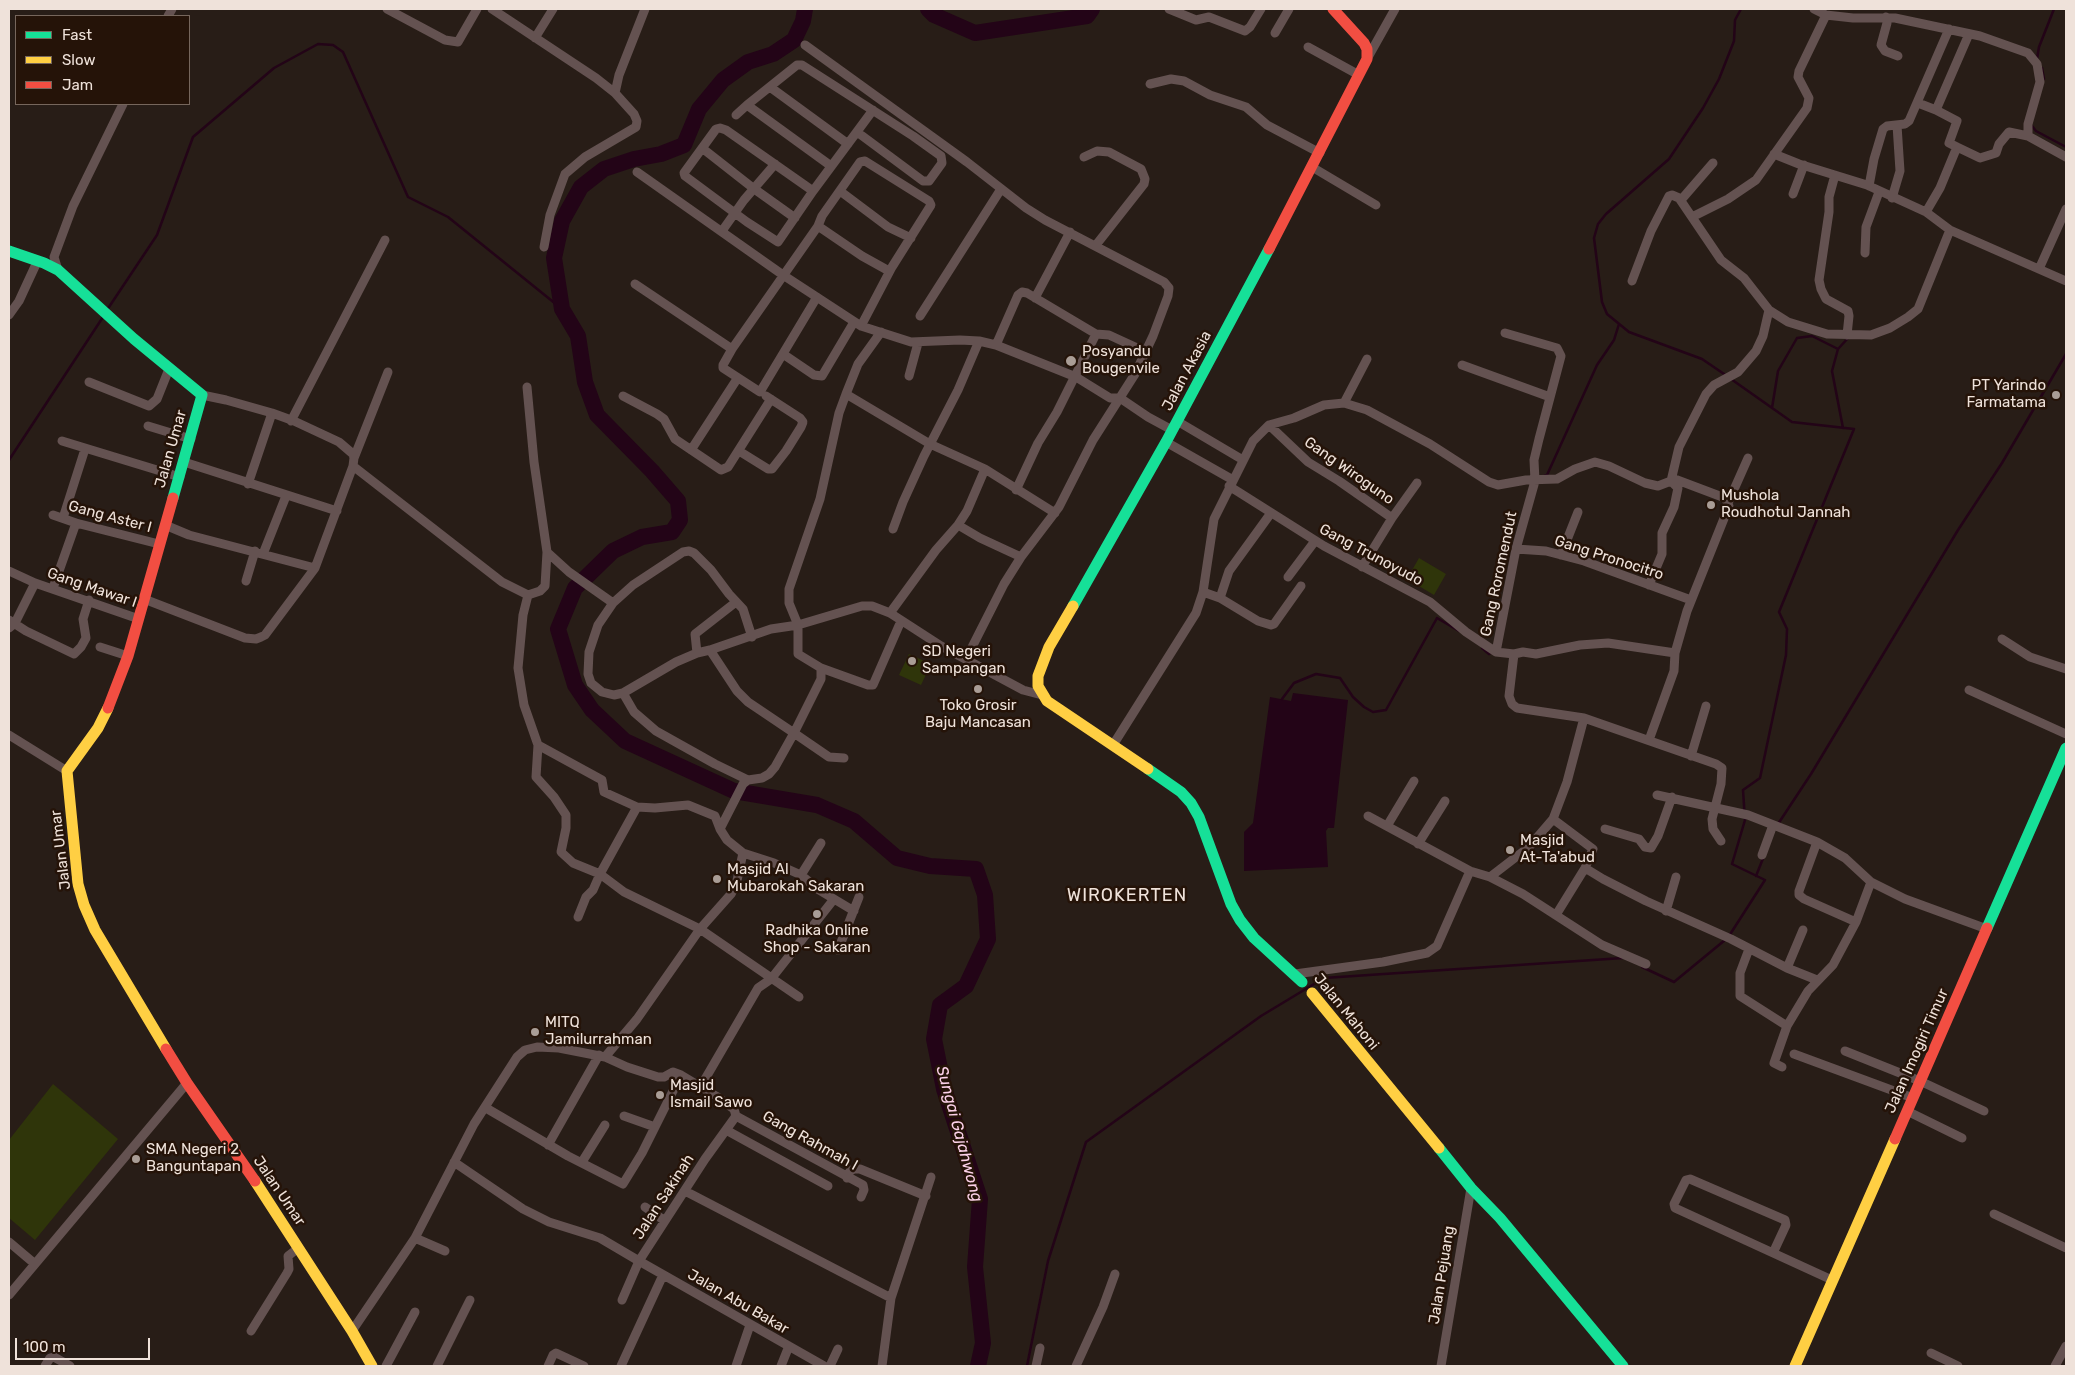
<!DOCTYPE html>
<html>
<head>
<meta charset="utf-8">
<style>
  body { margin:0 }
  #map { position:relative; width:2075px; height:1375px; overflow:hidden; background:#281d17; font-family:Rubik,sans-serif }
  canvas { display:block }
  .frame { position:absolute; inset:0; border:10px solid #efe2da; pointer-events:none }
  .legend { position:absolute; left:15px; top:15px; width:175px; height:90px; box-sizing:border-box; background:#251308; border:1px solid #76665c; margin:0; padding:6px 9px; list-style:none; font-size:15px; color:#efe2da }
  .legend li { display:flex; align-items:center; gap:10px; height:25px }
  .legend b { width:25px; border:1px solid #76665c }
  .scale { position:absolute; left:15px; top:1338px; width:135px; height:22px; box-sizing:border-box; border:2px solid #efe2da; border-top:0; padding-left:6px; font-size:15px; line-height:18px; white-space:nowrap; color:#efe2da; -webkit-text-stroke:4px #251308; paint-order:stroke }
</style>
</head>
<body>
<div id="map">
<canvas width="2075" height="1375"></canvas>
<div class="frame"></div>
<ul class="legend">
<li><b style="height:6px;background:#16e098"></b>Fast</li>
<li><b style="height:6px;background:#ffcf43"></b>Slow</li>
<li><b style="height:6px;background:#f24e42"></b>Jam</li>
</ul>
<div class="scale">100 m</div>
</div>
<script>
const ctx = document.querySelector('canvas').getContext('2d');
ctx.lineJoin = 'round';
function fill(path, color) {
  ctx.fillStyle = color;
  ctx.fill(path, 'evenodd');
}
function shape(rows) {
  const path = new Path2D();
  for (const r of rows) {
    path.moveTo(r[0], r[1]);
    for (let i = 2; i < r.length; i += 2) path.lineTo(r[i], r[i + 1]);
  }
  return path;
}
function strokePath(path, color, width, dash) {
  ctx.strokeStyle = color;
  ctx.lineWidth = width;
  ctx.lineCap = dash ? 'butt' : 'round';
  ctx.setLineDash(dash || []);
  ctx.stroke(path);
}
function write(font, color, halo, rows, align = 'center') {
  ctx.font = font + ' Rubik,sans-serif';
  ctx.lineWidth = 5;
  ctx.setLineDash([]);
  ctx.textBaseline = 'middle';
  ctx.strokeStyle = halo;
  ctx.fillStyle = color;
  for (const [text, x, y, turn = 0] of rows) {
    ctx.save();
    ctx.translate(x, y);
    ctx.rotate((+turn || 0) * Math.PI / 180);
    ctx.textAlign = isNaN(turn) ? turn : align;
    if (halo) ctx.strokeText(text, 0, 0);
    ctx.fillText(text, 0, 0);
    ctx.restore();
  }
}
fill(shape([
  [1419,558,1446,574,1434,595,1407,579],
  [909,654,931,664,921,685,899,675],
  [53,1084,118,1139,35,1240,9,1218,9,1140]
]), '#2f350a');
fill(shape([
  [1293,693,1348,700,1334,828,1328,828,1326,831,1328,867,1244,871,1244,832,1253,823,1270,697,1291,701]
]), '#230417');
strokePath(shape([
  [2037,59,2039,47,2054,9],
  [2042,68,2044,79],
  [2032,126,2036,131,2066,147],
  [107,310,157,235,193,137,274,68,318,44,333,45,343,52,408,197,448,217,562,309],
  [1838,349,1832,371,1843,428],
  [1727,376,1702,359,1629,332,1607,314,1602,302,1594,238,1598,224,1606,214,1669,159,1703,108,1719,79,1734,41,1735,20,1741,9],
  [1772,408,1778,371,1797,338,1812,336,1838,349,1849,337],
  [9,460,103,317],
  [1544,476,1547,475,1597,365,1614,340,1619,324],
  [1482,648,1489,654,1491,652],
  [1282,699,1294,683,1316,674,1340,678,1353,697,1364,707,1373,712,1386,710,1437,618,1459,631],
  [1778,824,1811,774,1958,530,2002,463,2066,354],
  [1756,876,1764,856],
  [1729,936,1765,880,1732,864,1745,820,1743,790,1760,778,1786,655,1787,629,1779,612,1854,429,1792,422,1731,379],
  [1642,967,1674,982,1725,940],
  [1027,1366,1048,1261,1086,1142,1261,1016,1324,978,1623,958]
]), '#230417', 2.5);
strokePath(shape([
  [805,9,803,21,794,40,773,54,748,62,723,80,699,109,684,145,661,154,634,159,604,169,581,187,562,221,554,258,562,309,578,336,585,382,597,415,652,471,678,501,680,520,672,532,642,537,613,551,575,588,558,629,575,685,592,710,625,741,734,791,817,805,854,821,897,858,930,866,976,869,985,895,988,939,966,986,940,1005,934,1039,944,1089,980,1199,975,1267,983,1343,978,1366],
  [928,9,934,15,975,33,1087,16,1092,9]
]), '#230417', 16);
strokePath(shape([
  [387,9,445,40,458,42,477,9],
  [492,9,596,78,615,93,634,114,637,121,636,127,585,157,565,174,550,215,544,247],
  [1169,9,1196,20,1209,17,1245,31,1250,27,1261,9],
  [1814,9,1826,15,1853,18,1895,18,1980,36,2028,53,2037,64,2040,82,2028,124,2028,136,2066,157],
  [168,16,172,9],
  [1886,17,1887,23,1881,45,1885,51,1898,56],
  [1275,33,1289,9],
  [535,38,553,9],
  [805,45,967,162,1026,208,1045,220,1164,282,1169,288,1168,296,1153,336,1135,374,1093,440,1059,507,1021,557,980,538,958,525],
  [1308,47,1359,75],
  [1367,59,1395,9],
  [1150,84,1171,79,1184,81,1210,95,1246,107,1267,125,1320,153],
  [770,87,848,144],
  [615,93,619,75,645,9],
  [1918,103,1936,110],
  [736,115,747,105],
  [1957,147,1949,143,1957,121,1936,110,1969,34],
  [702,148,753,188,795,218],
  [1774,154,1799,164,1867,185,1926,212],
  [1084,157,1097,151,1109,152,1141,169,1145,179,1144,184,1096,245],
  [831,166,747,105,797,65,802,65,913,136,941,156,942,163,929,181,923,181,857,132],
  [1312,167,1376,205],
  [637,172,783,275,861,326,911,342,960,340,979,341,996,345,1076,377,1110,398,1120,398,1148,417,1172,430],
  [1835,175,1829,197,1829,212,1819,280,1821,289,1826,299,1848,311,1849,316,1847,335],
  [1869,186,1874,159,1883,129,1887,126,1905,124,1909,121,1949,29],
  [813,191,726,130,720,128,716,129,684,173,685,176,747,222,778,242,813,191,873,110],
  [840,191,888,227,911,238],
  [1793,194,1804,165],
  [1892,198,1900,171,1897,125],
  [1681,200,1713,163],
  [1692,217,1728,199,1756,180,1807,108,1809,98,1798,77,1799,71,1826,15],
  [818,226,862,256,889,271],
  [1950,230,1926,212,1940,188,1957,147,1980,158,1996,153,1999,144,2009,132,2028,136],
  [722,231,744,200,775,164],
  [1865,253,1866,227,1879,192],
  [2039,269,2066,209],
  [58,270,54,257,73,206,123,104],
  [1632,281,1651,231,1669,196,1672,195,1679,198,1721,260,1744,278,1769,310,1788,322,1827,334,1871,335,1890,328,1908,317,1918,309,1950,230,2066,281],
  [635,284,732,349],
  [817,297,760,392,723,368,723,365,732,349,818,226,822,216,860,162,865,161,929,201,931,205,892,267,861,326],
  [1035,298,1070,232],
  [9,315,19,301,37,262],
  [920,316,1001,189],
  [1505,333,1557,348,1561,356,1539,439,1534,460,1535,481,1516,549,1496,652,1514,654,1523,652,1536,654,1580,645,1608,643,1675,653],
  [1096,334,1109,335,1146,352],
  [996,345,1018,295,1022,292,1027,293,1096,334,1057,412,1038,443,1016,490],
  [783,354,814,375,822,376,854,322],
  [1462,365,1550,397],
  [909,376,918,343],
  [89,382,149,406,157,399,169,369],
  [846,394,930,444,985,469,967,511,958,525,936,550,890,613],
  [623,396,657,414,664,419,675,439,721,470,728,467,771,399],
  [1344,403,1367,359],
  [291,421,385,240],
  [1177,421,1243,460],
  [1269,425,1308,462,1339,481,1392,518],
  [148,426,191,439],
  [62,441,180,477],
  [1166,442,1233,480],
  [691,450,737,379],
  [739,451,768,469,772,469,786,451,801,427,803,422,800,418,766,396],
  [354,458,388,372],
  [184,462,337,511],
  [353,466,502,582,528,595,540,591,545,586,547,552,534,462,527,387],
  [985,469,1055,513],
  [248,484,272,413],
  [1229,486,1324,546,1430,602,1466,632,1496,652],
  [1728,503,1748,458],
  [53,515,76,523,159,544],
  [63,518,85,449],
  [165,525,189,535,315,568],
  [893,529,903,502,924,456,958,390,979,341],
  [1516,549,1546,551,1584,561,1691,600],
  [547,552,569,572,613,603],
  [263,554,286,496],
  [1561,555,1578,512],
  [1362,567,1392,518,1417,483],
  [9,571,35,583,139,619],
  [1288,577,1315,541],
  [246,581,255,551],
  [1649,585,1662,554,1662,533,1674,507,1678,488,1671,481],
  [53,588,76,523],
  [1203,592,1220,598,1258,621,1271,625,1274,624,1301,586],
  [528,595,523,615,518,668,524,705,538,745,536,777,554,797,566,815,566,828,561,852,573,863,600,874,624,892,700,929,731,894,736,885,743,853,727,840,720,829,715,816,688,805,655,808,637,807,604,792,602,780,538,745],
  [1220,598,1229,571,1271,513],
  [144,599,245,638,256,639,261,637,265,635,315,568,353,466,354,458,353,454,339,442,294,421,272,413,226,400,202,395],
  [9,620,26,631,74,654,81,647,86,638,83,619,89,600],
  [9,628,15,623,35,583],
  [2002,639,2030,657,2066,669],
  [100,647,128,656],
  [710,650,737,691,748,702,794,733,775,767,769,774,762,778,748,780,743,784,720,829],
  [697,653,695,634,736,602],
  [1514,654,1509,696,1512,704,1517,708,1584,718,1716,764,1722,768,1721,784,1712,819,1713,829,1721,841],
  [966,659,1004,584,1021,557],
  [821,668,798,654,798,625,789,603,789,589,820,499,839,413,846,394,858,364,881,332],
  [1969,690,2066,734],
  [623,693,614,695,602,692,591,683,588,674,589,652,598,625,613,603,633,585,683,552,689,551,694,553,711,570,729,594,743,609,752,637],
  [9,735,67,771],
  [1649,740,1674,671,1675,653,1687,611,1729,506,1725,498,1672,478],
  [1113,745,1196,613,1203,592,1214,519,1253,441,1269,425,1294,418,1324,405,1344,403,1367,410,1430,444,1489,482,1498,485,1526,480,1557,479,1575,469,1595,462,1609,466,1645,483,1658,486,1671,481,1679,447,1706,394,1714,385,1738,372,1756,351,1763,336,1769,310],
  [1691,756,1706,706],
  [844,758,829,757,794,733,821,679,821,668,868,685,873,685,901,621],
  [748,780,715,764,656,731,634,712,623,693,676,662,697,653,710,650,771,629,798,625,862,606,872,606,890,613,941,646,1023,690,1042,695],
  [1657,795,1748,815,1817,842,1845,858,1871,882,1905,899,1987,929],
  [1553,819,1593,849,1585,868,1556,915],
  [1387,826,1414,781],
  [1605,829,1639,839,1645,847,1651,848,1658,836,1672,797],
  [1817,842,1799,891,1799,895,1804,899,1856,922],
  [1418,844,1445,801],
  [743,853,774,863,801,875,821,843],
  [1762,855,1773,825],
  [1585,868,1603,879,1646,901,1731,939,1787,968,1817,980],
  [1470,871,1490,877,1523,894,1602,945,1646,964],
  [801,875,819,890,854,911],
  [1490,877,1529,847,1553,819,1567,782,1584,718],
  [1666,911,1676,877],
  [578,917,586,897,593,890,600,874,637,807],
  [1749,949,1740,973,1740,996,1787,1026,1808,991,1833,965,1856,922,1871,882],
  [838,950,859,897],
  [1787,968,1803,930],
  [1295,974,1383,962,1427,953,1437,946,1470,871,1368,816],
  [1845,1051,1920,1081,1984,1111],
  [1794,1054,1913,1098],
  [605,1057,627,1067,658,1077,664,1077,673,1072,681,1075,716,1096,734,1109,736,1116,863,1185,864,1190,861,1197],
  [1782,1067,1774,1063,1787,1026],
  [701,1086,758,988,771,979,834,899],
  [486,1108,568,1156,623,1184,642,1153,681,1075],
  [1907,1111,1962,1138],
  [624,1116,655,1127],
  [726,1130,828,1186],
  [548,1145,599,1055],
  [454,1162,523,1209,549,1222,600,1238,639,1261,705,1159,736,1116],
  [582,1162,605,1125],
  [847,1178,850,1171,854,1169,860,1169,926,1196],
  [685,1191,891,1298,931,1177],
  [645,1207,665,1221],
  [1994,1214,2066,1248],
  [9,1242,35,1264],
  [445,1251,415,1238,474,1124,517,1057,525,1050,537,1047,559,1048,605,1057,637,1019,700,929,799,997],
  [1773,1253,1786,1225,1785,1220,1690,1179,1686,1180,1674,1204,1675,1208,1832,1280],
  [9,1295,187,1083],
  [622,1300,639,1261,824,1366],
  [251,1331,287,1273,289,1269,288,1256,297,1249],
  [352,1331,415,1238],
  [1931,1353,1958,1366],
  [45,1366,50,1358,54,1357,70,1366],
  [386,1366,415,1312],
  [437,1366,470,1300],
  [548,1366,553,1355,556,1353,584,1366],
  [621,1366,663,1275],
  [736,1366,750,1325],
  [781,1366,789,1346],
  [830,1366,838,1349],
  [882,1366,891,1298],
  [1036,1366,1040,1348],
  [1076,1366,1103,1307,1115,1274],
  [1441,1366,1471,1188],
  [2055,1366,2066,1346]
]), '#645251', 9);
strokePath(shape([
  [9,251,44,263,58,270,134,339,202,395,173,498],
  [1073,606,1166,442,1269,249],
  [1148,769,1181,792,1191,803,1199,817,1231,904,1240,920,1254,938,1302,982],
  [1987,928,2066,748],
  [1439,1148,1471,1188,1500,1218,1623,1366]
]), '#16e098', 11);
strokePath(shape([
  [1073,606,1049,647,1038,676,1038,686,1047,701,1148,769],
  [108,708,98,728,67,771,78,884,84,905,95,930,166,1049],
  [1312,993,1439,1148],
  [255,1181,352,1331,372,1366],
  [1795,1366,1895,1139]
]), '#ffcf43', 11);
strokePath(shape([
  [1269,249,1367,59,1367,49,1364,43,1333,9],
  [108,708,128,656,173,498],
  [166,1049,187,1083,255,1181],
  [1895,1139,1987,928]
]), '#f24e42', 11);
for (const [x, y, r, color] of [
  [1071,361,6,"#a99d96"],
  [2056,395,5,"#a99d96"],
  [1711,505,5,"#a99d96"],
  [912,661,5,"#a99d96"],
  [978,689,5,"#a99d96"],
  [1510,850,5,"#a99d96"],
  [717,879,5,"#a99d96"],
  [817,914,5,"#a99d96"],
  [535,1032,5,"#a99d96"],
  [660,1095,5,"#a99d96"],
  [136,1159,5,"#a99d96"]
]) {
  const dot = new Path2D();
  dot.arc(x, y, r, 0, 2 * Math.PI);
  ctx.fillStyle = color;
  ctx.fill(dot);
  strokePath(dot, '#251308', 2);
}
write('15px', '#efe2da', '#251308', [
  ["Posyandu",1082,352],
  ["Bougenvile",1082,369],
  ["PT Yarindo",2046,386,"right"],
  ["Farmatama",2046,403,"right"],
  ["Mushola",1721,496],
  ["Roudhotul Jannah",1721,513],
  ["SD Negeri",922,652],
  ["Sampangan",922,669],
  ["Toko Grosir",978,706,"center"],
  ["Baju Mancasan",978,723,"center"],
  ["Masjid",1520,841],
  ["At-Ta'abud",1520,858],
  ["Masjid Al",727,870],
  ["Mubarokah Sakaran",727,887],
  ["Radhika Online",817,931,"center"],
  ["Shop - Sakaran",817,948,"center"],
  ["MITQ",545,1023],
  ["Jamilurrahman",545,1040],
  ["Masjid",670,1086],
  ["Ismail Sawo",670,1103],
  ["SMA Negeri 2",146,1150],
  ["Banguntapan",146,1167]
], 'left');
write('15px', '#efe2da', '#251308', [
  ["Jalan Akasia",1187,371,-62],
  ["Jalan Umar",171,449,-74],
  ["Gang Wiroguno",1349,471,35],
  ["Gang Aster I",110,517,15],
  ["Gang Trunoyudo",1371,555,28],
  ["Gang Pronocitro",1609,558,18],
  ["Gang Roromendut",1499,574,-78],
  ["Gang Mawar I",92,588,19],
  ["Jalan Umar",61,850,-97],
  ["Jalan Mahoni",1346,1012,51],
  ["Jalan Imogiri Timur",1917,1051,-66],
  ["Gang Rahmah I",810,1141,29],
  ["Jalan Umar",279,1191,56],
  ["Jalan Sakinah",664,1197,-57],
  ["Jalan Pejuang",1442,1275,-81],
  ["Jalan Abu Bakar",738,1302,30]
]);
write('italic 16px', '#fcd1e9', '#251308', [
  ["Sungai Gajahwong",959,1134,75]
]);
ctx.letterSpacing = '1px';
write('18px', '#efe2da', '#251308', [
  ["WIROKERTEN",1127,896]
]);
ctx.letterSpacing = '0px';
</script>
</body>
</html>
